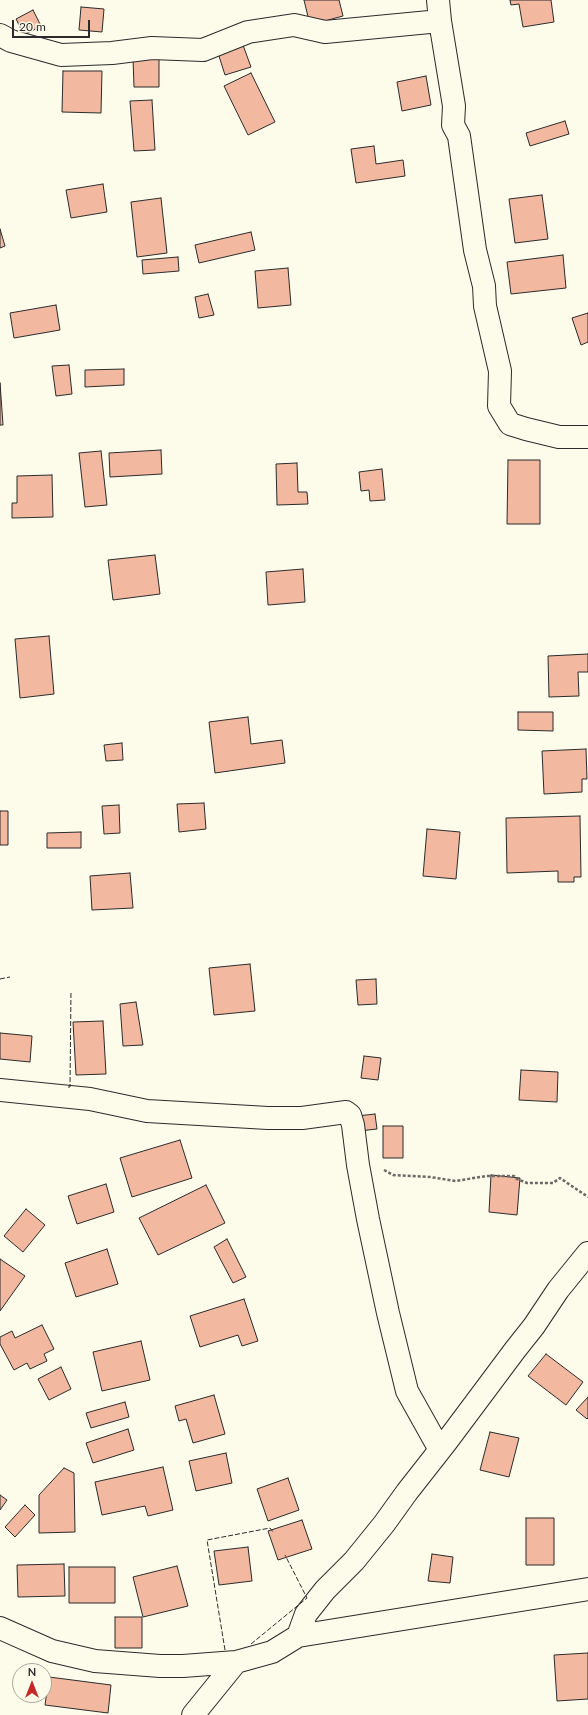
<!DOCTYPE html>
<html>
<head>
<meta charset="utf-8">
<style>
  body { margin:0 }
  #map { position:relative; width:588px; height:1715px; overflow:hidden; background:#fdfbea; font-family:Lato,sans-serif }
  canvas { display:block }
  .north { position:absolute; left:12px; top:1663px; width:40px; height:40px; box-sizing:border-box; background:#fdfbea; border:1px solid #a9a89e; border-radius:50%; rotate:0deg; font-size:11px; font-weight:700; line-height:16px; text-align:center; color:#2b2b2b }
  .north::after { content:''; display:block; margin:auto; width:14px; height:18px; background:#c62828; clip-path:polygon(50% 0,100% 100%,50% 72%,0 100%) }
  .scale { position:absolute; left:12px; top:20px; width:78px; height:18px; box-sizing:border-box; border:2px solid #2b2b2b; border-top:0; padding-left:5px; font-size:12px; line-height:14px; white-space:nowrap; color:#2b2b2b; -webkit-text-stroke:3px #fdfbea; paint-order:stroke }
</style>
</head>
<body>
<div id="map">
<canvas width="588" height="1715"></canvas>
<div class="north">N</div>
<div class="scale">20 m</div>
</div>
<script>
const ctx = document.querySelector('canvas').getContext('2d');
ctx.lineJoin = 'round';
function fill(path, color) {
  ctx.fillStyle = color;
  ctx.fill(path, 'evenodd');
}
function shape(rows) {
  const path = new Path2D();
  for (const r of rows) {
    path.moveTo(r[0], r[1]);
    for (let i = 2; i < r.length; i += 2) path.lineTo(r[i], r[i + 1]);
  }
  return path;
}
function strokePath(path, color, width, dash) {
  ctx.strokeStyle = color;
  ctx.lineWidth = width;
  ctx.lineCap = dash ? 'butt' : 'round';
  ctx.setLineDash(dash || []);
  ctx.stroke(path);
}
const building = shape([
  [304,0,339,0,343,16,310,25,304,0],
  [510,0,551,0,554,22,523,27,519,4,511,5,510,0],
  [81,7,104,9,102,32,79,30,81,7],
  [33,10,41,26,24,35,16,19,33,10],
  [243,45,251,67,225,75,218,53,243,45],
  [133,58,159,58,159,87,134,87,133,58],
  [63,71,102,71,101,113,62,112,63,71],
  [251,73,275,122,248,135,224,86,251,73],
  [426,76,431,105,402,111,397,82,426,76],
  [152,100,155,150,134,151,130,101,152,100],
  [565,121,569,134,530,146,526,133,565,121],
  [374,146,376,164,403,160,405,176,356,183,351,149,374,146],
  [103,184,107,212,71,218,66,190,103,184],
  [542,195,548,239,515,243,509,199,542,195],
  [161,198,167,253,137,257,131,202,161,198],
  [0,229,5,246,0,248,0,229],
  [251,232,255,250,199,263,195,245,251,232],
  [563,255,566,288,511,294,507,262,563,255],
  [178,257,179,271,143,274,142,260,178,257],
  [288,268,291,305,258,308,255,271,288,268],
  [208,294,214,315,199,318,195,297,208,294],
  [56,305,60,330,14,338,10,313,56,305],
  [588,313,588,342,581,345,572,318,588,313],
  [69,365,72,394,56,396,52,366,69,365],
  [124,369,124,385,85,387,85,370,124,369],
  [0,383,3,425,0,425,0,383],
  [161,450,162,474,110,477,109,453,161,450],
  [101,451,107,505,85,507,79,453,101,451],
  [508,460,540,460,540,524,507,524,508,460],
  [297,463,298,492,307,492,308,504,277,505,276,464,297,463],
  [382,469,385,500,370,501,369,490,361,491,359,472,382,469],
  [52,475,53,517,12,518,12,503,17,503,17,476,52,475],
  [155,555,160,594,113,600,108,560,155,555],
  [303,569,305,602,268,605,266,572,303,569],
  [49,636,54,694,20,698,15,639,49,636],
  [588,654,588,672,578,672,579,696,549,697,548,656,588,654],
  [518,712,553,712,553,731,518,730,518,712],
  [248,717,251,744,282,740,285,763,215,773,209,722,248,717],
  [122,743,123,760,106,761,104,745,122,743],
  [586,749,587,779,582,779,582,792,544,794,542,751,586,749],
  [204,803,206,829,179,832,177,804,204,803],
  [119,805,120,833,104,834,102,806,119,805],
  [0,811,8,811,8,845,0,845,0,811],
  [580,816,581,877,574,877,574,882,558,882,558,871,507,873,506,818,580,816],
  [427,829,460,832,456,879,423,876,427,829],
  [81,832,81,848,47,848,47,833,81,832],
  [130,873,133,908,92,910,90,876,130,873],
  [250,964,255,1011,214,1015,209,968,250,964],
  [376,979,377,1004,358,1005,356,980,376,979],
  [136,1002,143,1045,123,1046,120,1004,136,1002],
  [103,1021,106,1074,76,1075,73,1022,103,1021],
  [0,1033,32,1036,30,1062,0,1059,0,1033],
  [364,1056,381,1058,378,1080,361,1078,364,1056],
  [521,1070,558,1072,557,1102,519,1100,521,1070],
  [375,1114,377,1129,359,1131,357,1116,375,1114],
  [383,1126,403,1126,403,1158,383,1158,383,1126],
  [180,1140,192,1178,132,1197,120,1158,180,1140],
  [491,1175,520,1178,517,1215,489,1212,491,1175],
  [106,1184,114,1212,77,1224,68,1196,106,1184],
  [206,1185,225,1223,158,1255,139,1218,206,1185],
  [26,1209,45,1225,23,1252,4,1236,26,1209],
  [227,1239,246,1277,233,1283,214,1247,227,1239],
  [107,1249,118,1284,76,1297,65,1263,107,1249],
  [0,1259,25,1276,0,1311,0,1259],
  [244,1299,258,1341,242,1346,238,1335,200,1347,190,1316,244,1299],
  [42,1325,54,1349,44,1354,47,1361,30,1369,27,1363,14,1370,0,1344,0,1337,12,1331,15,1338,42,1325],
  [141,1341,150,1380,102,1391,93,1352,141,1341],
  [546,1354,583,1382,566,1405,528,1376,546,1354],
  [61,1367,71,1389,49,1400,38,1379,61,1367],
  [214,1395,225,1434,193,1443,186,1419,179,1421,175,1406,214,1395],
  [588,1397,588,1418,587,1419,576,1410,588,1397],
  [125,1402,129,1417,91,1428,86,1413,125,1402],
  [128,1429,134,1450,93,1463,86,1443,128,1429],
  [490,1432,519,1438,509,1477,480,1470,490,1432],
  [226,1453,232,1483,196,1491,189,1461,226,1453],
  [163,1467,173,1510,148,1516,145,1506,102,1515,95,1482,163,1467],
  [64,1468,74,1473,75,1532,39,1533,39,1495,64,1468],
  [288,1478,299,1510,268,1521,257,1489,288,1478],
  [0,1495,7,1500,0,1510,0,1495],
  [25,1505,35,1515,15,1537,5,1527,25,1505],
  [526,1518,554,1518,554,1565,526,1565,526,1518],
  [302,1520,312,1549,278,1560,268,1531,302,1520],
  [248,1547,252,1581,219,1585,214,1551,248,1547],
  [432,1554,453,1557,450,1583,428,1581,432,1554],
  [64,1564,65,1596,18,1597,17,1565,64,1564],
  [177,1566,188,1606,143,1617,133,1577,177,1566],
  [69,1567,115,1567,115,1603,69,1603,69,1567],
  [115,1617,142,1617,142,1648,115,1648,115,1617],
  [588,1653,588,1699,557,1701,554,1655,588,1653],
  [49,1677,111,1685,108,1713,45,1705,49,1677]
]);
fill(building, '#f2b8a0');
strokePath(building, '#2b2b2b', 1);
const minor = shape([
  [438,0,440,21,454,106,453,125,459,136,475,250,484,286,485,306,500,371,499,406,510,424,526,429,559,437,588,437],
  [0,35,11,41,61,55,112,53,152,48,203,50,248,32,294,25,325,32,440,21],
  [0,1090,90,1099,147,1111,268,1118,302,1118,346,1112,350,1115,353,1125,358,1165,368,1219,388,1313,407,1391,440,1450],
  [0,1628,52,1651,95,1661,160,1666,183,1666,236,1662,272,1652,298,1636,306,1614,325,1590,354,1561,384,1524,407,1492,447,1441,515,1350,534,1326,558,1290,588,1253],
  [298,1636,588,1589],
  [193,1715,236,1662]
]);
strokePath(minor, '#2b2b2b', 24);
strokePath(shape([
  [384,1170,393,1175,430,1177,456,1181,486,1176,514,1176,517,1179,527,1183,553,1183,560,1178,588,1197]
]), '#6a6964', 2.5, [3, 2]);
strokePath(minor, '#fdfbea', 22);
strokePath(shape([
  [0,979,10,977],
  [68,1087,70,1087,71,991],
  [251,1644,307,1598,285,1555],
  [225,1650,207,1540,270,1528,273,1532]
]), '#2b2b2b', 1, [5, 2]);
</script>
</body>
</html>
